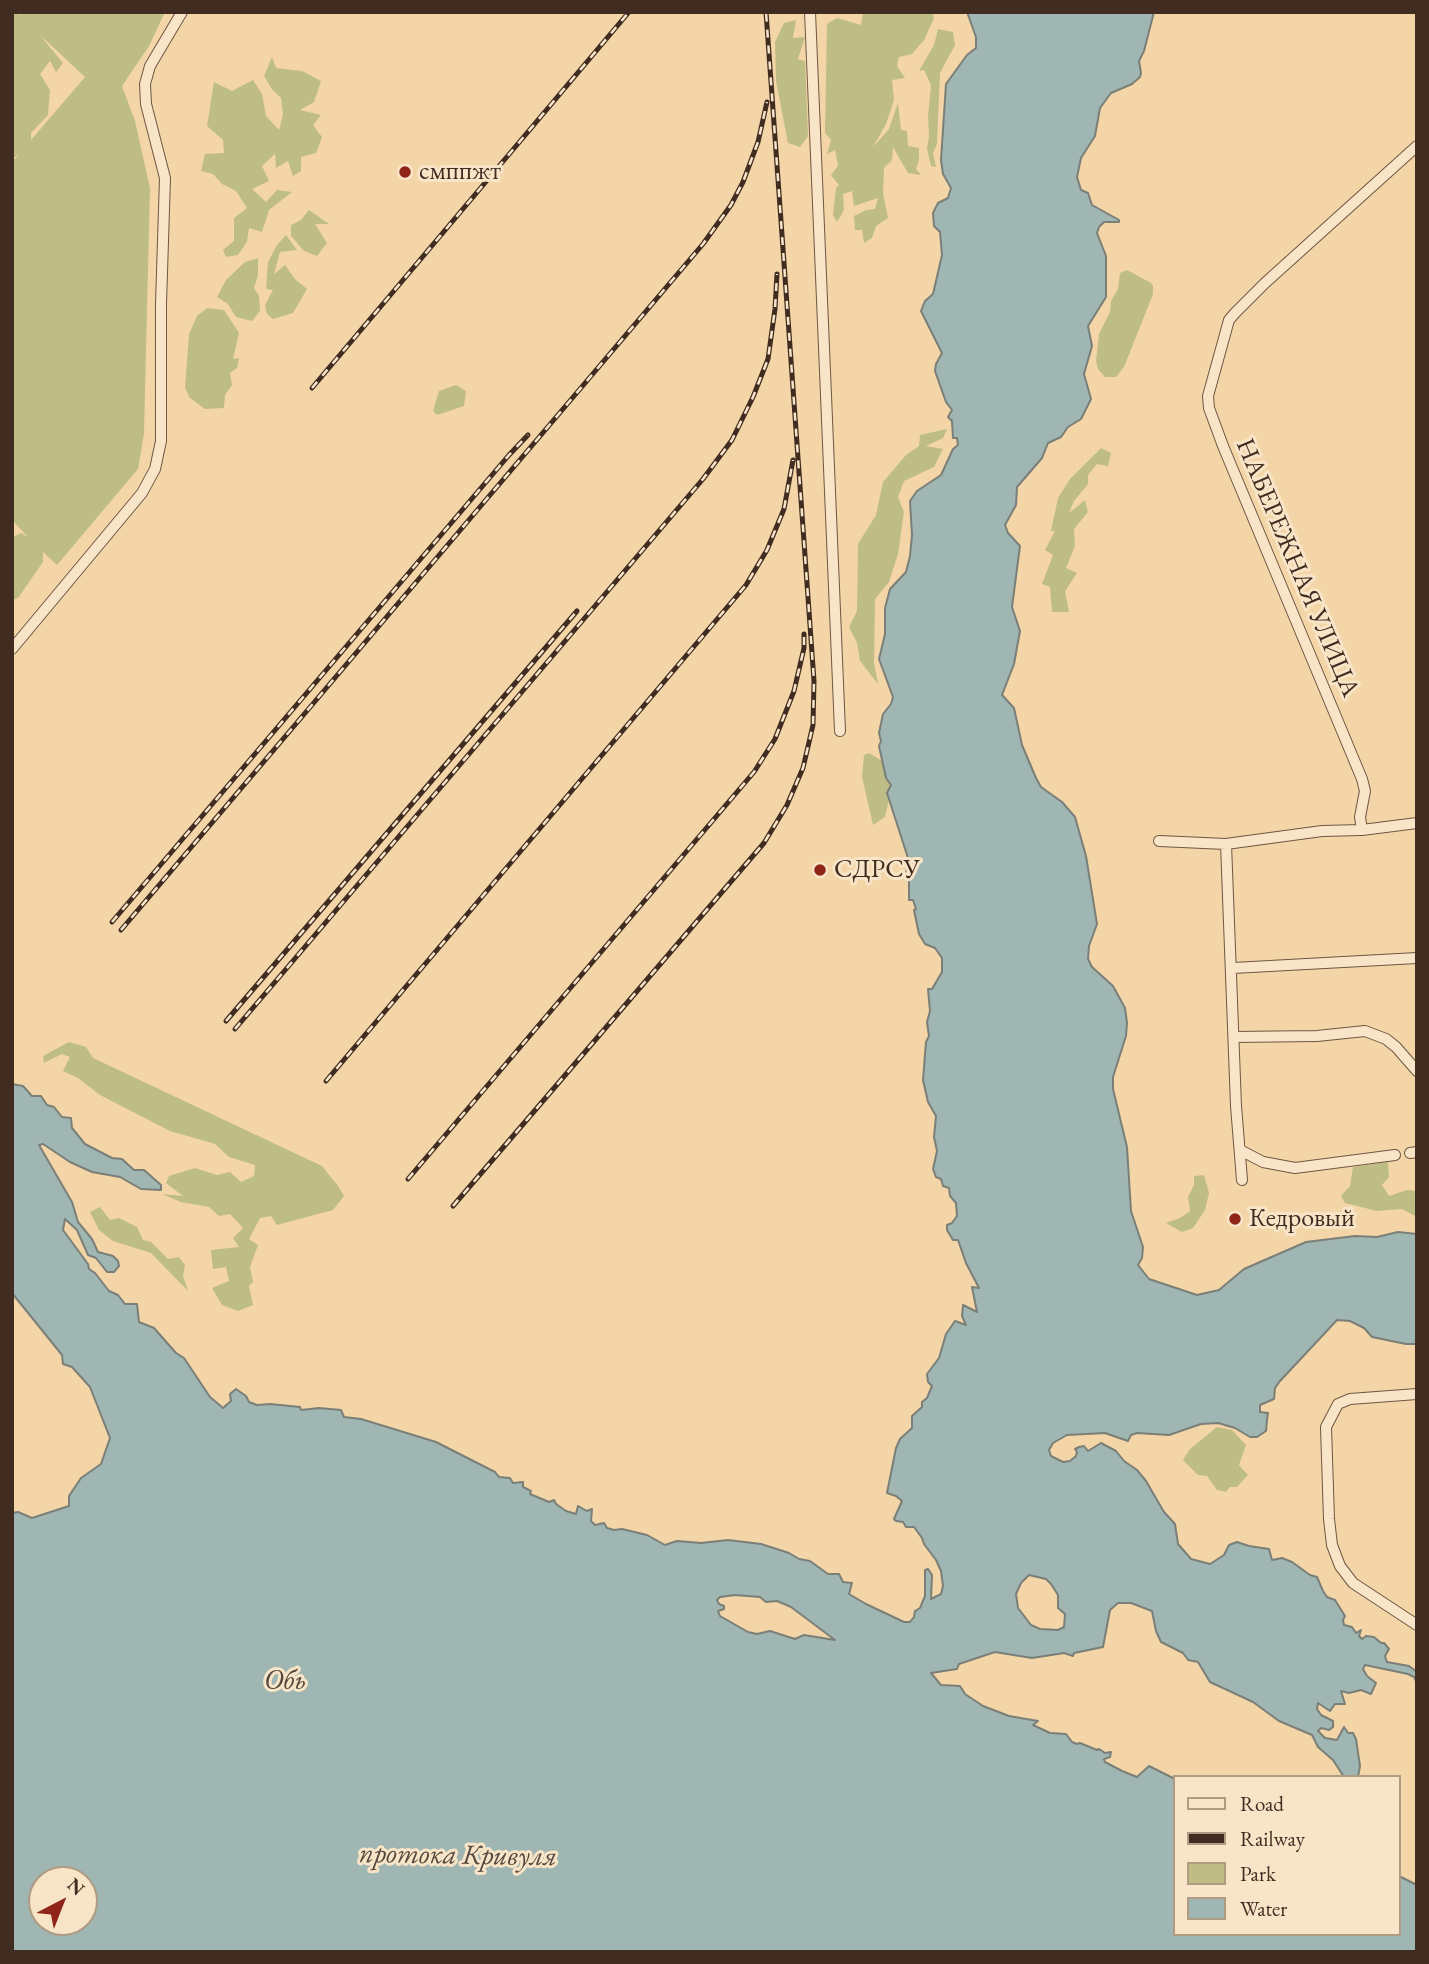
<!DOCTYPE html>
<html>
<head>
<meta charset="utf-8">
<style>
  body { margin:0 }
  #map { position:relative; width:1429px; height:1964px; overflow:hidden; background:#f4d5a7; font-family:"EB Garamond",serif }
  canvas { display:block }
  .frame { position:absolute; inset:0; border:14px solid #412c22; pointer-events:none }
  .legend { position:absolute; left:1173px; top:1775px; width:228px; height:161px; box-sizing:border-box; background:#f8e4c6; border:2px solid #af9a84; margin:0; padding:9px 12px; list-style:none; font-size:21px; color:#412c22 }
  .legend li { display:flex; align-items:center; gap:14px; height:35px }
  .legend b { width:35px; border:2px solid #af9a84 }
  .north { position:absolute; left:28px; top:1866px; width:70px; height:70px; box-sizing:border-box; background:#f8e4c6; border:2px solid #af9a84; border-radius:50%; rotate:42deg; font-size:19px; font-weight:700; line-height:28px; text-align:center; color:#412c22 }
  .north::after { content:''; display:block; margin:auto; width:24px; height:32px; background:#8f2418; clip-path:polygon(50% 0,100% 100%,50% 72%,0 100%) }
</style>
</head>
<body>
<div id="map">
<canvas width="1429" height="1964"></canvas>
<div class="frame"></div>
<ul class="legend">
<li><b style="height:9px;background:#f8e4c6"></b>Road</li>
<li><b style="height:9px;background:#412c22"></b>Railway</li>
<li><b style="height:19px;background:#bebd85"></b>Park</li>
<li><b style="height:19px;background:#a0b6b2"></b>Water</li>
</ul>
<div class="north">N</div>
</div>
<script>
const ctx = document.querySelector('canvas').getContext('2d');
ctx.lineJoin = 'round';
function fill(path, color) {
  ctx.fillStyle = color;
  ctx.fill(path, 'evenodd');
}
function shape(rows) {
  const path = new Path2D();
  for (const r of rows) {
    path.moveTo(r[0], r[1]);
    for (let i = 2; i < r.length; i += 2) path.lineTo(r[i], r[i + 1]);
  }
  return path;
}
function strokePath(path, color, width, dash) {
  ctx.strokeStyle = color;
  ctx.lineWidth = width;
  ctx.lineCap = dash ? 'butt' : 'round';
  ctx.setLineDash(dash || []);
  ctx.stroke(path);
}
function write(font, color, halo, rows, align = 'center') {
  ctx.font = font + ' "EB Garamond",serif';
  ctx.lineWidth = 6;
  ctx.setLineDash([]);
  ctx.textBaseline = 'middle';
  ctx.strokeStyle = halo;
  ctx.fillStyle = color;
  for (const [text, x, y, turn = 0] of rows) {
    ctx.save();
    ctx.translate(x, y);
    ctx.rotate((+turn || 0) * Math.PI / 180);
    ctx.textAlign = isNaN(turn) ? turn : align;
    if (halo) ctx.strokeText(text, 0, 0);
    ctx.fillText(text, 0, 0);
    ctx.restore();
  }
}
fill(shape([
  [12,12,20,15,20,12,165,12,149,46,122,86,135,121,150,188,144,433,138,469,57,565,43,552,43,562,18,598,12,600,12,537,21,533,28,537,12,520,12,162,19,154,12,159],
  [40,35,85,77,31,140,31,133,48,115,50,90,40,74,50,61,56,72,63,63],
  [863,12,932,12,934,18,924,40,912,54,899,57,897,66,905,78,892,80,894,100,886,124,873,147,889,129,898,103,901,130,907,131,908,146,919,148,919,160,916,169,921,175,908,173,893,147,892,160,884,168,883,193,888,218,876,226,872,238,864,243,862,230,855,230,854,216,866,210,875,209,878,198,854,206,852,191,843,194,844,210,837,222,833,215,836,188,839,185,831,175,838,166,835,150,827,154,831,140,825,133,827,24,837,18,861,25],
  [796,20,793,38,805,37,798,59,805,61,808,136,800,147,788,143,776,81,775,42,784,23],
  [938,29,953,32,955,45,940,73,937,144,933,153,936,167,931,166,927,149,929,137,928,116,931,85,924,70,919,71,934,45],
  [272,57,276,68,302,71,321,81,314,102,300,110,321,115,313,125,322,137,316,153,301,157,301,171,293,176,288,161,276,168,275,154,262,166,269,181,252,189,266,202,277,190,292,192,269,210,262,232,249,228,247,242,238,255,226,257,223,250,234,241,234,218,247,208,236,191,222,184,213,174,201,171,205,154,224,153,223,140,207,126,214,82,232,91,253,80,262,94,266,116,279,130,283,114,281,98,272,89,264,76],
  [309,210,329,224,315,224,327,243,317,256,304,251,291,236,291,225,301,220],
  [286,235,297,250,280,252,274,274,285,265,295,279,307,289,293,313,273,319,267,314,265,305,273,290,266,289,268,262,277,245],
  [258,258,258,275,254,288,259,296,260,311,252,321,236,317,228,304,217,297,226,280,245,262],
  [1127,270,1151,283,1153,286,1153,294,1124,367,1116,377,1105,377,1098,369,1096,361,1099,334,1110,312,1111,301,1118,289,1120,273],
  [207,308,224,310,239,333,233,359,239,358,237,368,230,373,232,385,225,395,224,408,205,409,190,398,185,388,189,334,197,316],
  [456,385,466,391,464,406,437,415,433,411,439,391],
  [947,429,943,438,926,446,943,449,934,467,904,481,898,497,904,512,898,554,889,582,875,599,874,663,878,684,860,661,857,643,849,627,857,611,858,544,876,515,883,482,906,455,919,446,920,435],
  [1101,448,1111,453,1108,466,1097,464,1088,475,1088,484,1074,501,1069,513,1085,500,1088,512,1074,529,1075,546,1066,568,1077,573,1065,591,1069,612,1052,612,1050,587,1042,584,1053,555,1045,550,1055,531,1051,531,1058,498,1070,479],
  [869,753,882,761,886,778,891,785,887,793,889,799,885,817,873,825,862,777,864,755],
  [69,1042,86,1047,93,1058,322,1166,338,1186,344,1196,333,1210,277,1225,271,1216,260,1218,249,1239,258,1245,250,1267,253,1282,249,1286,253,1305,238,1311,222,1305,212,1288,229,1281,226,1267,213,1269,211,1250,239,1247,233,1238,243,1228,230,1214,219,1216,209,1207,181,1202,162,1194,183,1196,166,1183,169,1176,195,1168,217,1175,230,1172,241,1182,254,1176,255,1165,229,1157,215,1144,170,1131,100,1095,78,1078,63,1071,70,1057,62,1054,44,1063,43,1056],
  [1388,1162,1389,1177,1382,1185,1389,1196,1407,1190,1417,1191,1417,1217,1402,1209,1377,1211,1345,1203,1341,1196,1350,1186,1353,1167],
  [1204,1175,1209,1193,1205,1210,1193,1228,1182,1232,1166,1223,1180,1218,1190,1211,1188,1197,1194,1185,1194,1176],
  [100,1207,110,1220,119,1218,137,1227,143,1240,151,1242,168,1259,179,1257,185,1265,183,1276,188,1291,151,1253,113,1241,99,1230,90,1212],
  [1217,1427,1232,1430,1246,1445,1239,1465,1248,1475,1237,1487,1230,1487,1226,1492,1217,1490,1207,1476,1198,1475,1183,1460,1190,1449]
]), '#bebd85');
const water = shape([
  [967,12,1154,12,1144,51,1139,61,1141,73,1140,77,1132,84,1111,93,1100,108,1095,136,1081,158,1077,177,1081,190,1088,193,1092,205,1119,220,1119,222,1104,222,1099,227,1097,233,1106,256,1106,297,1088,326,1092,346,1084,374,1091,399,1081,419,1068,427,1061,437,1048,443,1042,458,1017,487,1016,505,1005,525,1008,533,1020,546,1012,607,1020,631,1014,664,1002,695,1014,708,1022,745,1036,778,1041,787,1062,802,1075,817,1086,856,1097,924,1089,946,1088,959,1092,967,1113,986,1125,1008,1127,1023,1126,1036,1113,1077,1113,1089,1127,1147,1131,1211,1143,1247,1142,1258,1138,1265,1149,1279,1197,1295,1219,1290,1244,1269,1306,1242,1355,1236,1377,1237,1398,1232,1417,1234,1417,1344,1406,1344,1372,1337,1364,1328,1350,1321,1337,1320,1280,1381,1275,1388,1274,1399,1260,1405,1260,1412,1268,1413,1267,1420,1266,1431,1257,1437,1250,1437,1235,1428,1218,1423,1201,1424,1169,1435,1137,1433,1131,1435,1128,1441,1105,1433,1067,1435,1053,1443,1049,1450,1051,1456,1063,1462,1070,1461,1076,1456,1077,1452,1075,1449,1079,1447,1084,1446,1088,1451,1101,1443,1116,1451,1124,1461,1137,1470,1146,1481,1164,1512,1175,1524,1178,1544,1191,1559,1210,1564,1224,1555,1229,1545,1237,1542,1249,1546,1269,1549,1272,1560,1282,1558,1292,1562,1310,1575,1317,1577,1323,1591,1327,1597,1335,1600,1345,1616,1343,1620,1344,1625,1352,1627,1356,1633,1361,1630,1359,1636,1362,1639,1366,1636,1374,1637,1381,1643,1384,1643,1389,1649,1385,1656,1387,1662,1409,1666,1417,1672,1417,1683,1414,1677,1408,1674,1365,1665,1363,1669,1367,1676,1376,1683,1371,1694,1361,1690,1349,1693,1341,1691,1345,1704,1335,1704,1330,1711,1318,1703,1317,1709,1321,1715,1333,1721,1333,1727,1329,1730,1321,1728,1318,1731,1325,1738,1337,1740,1344,1727,1348,1733,1353,1733,1356,1739,1360,1766,1358,1777,1344,1777,1333,1760,1318,1747,1312,1735,1279,1721,1253,1702,1210,1682,1198,1662,1188,1660,1183,1653,1161,1642,1156,1631,1152,1611,1131,1603,1118,1603,1110,1610,1103,1647,1074,1653,1073,1656,1064,1653,1032,1658,995,1652,959,1664,957,1669,931,1673,941,1685,960,1686,965,1694,983,1706,1009,1716,1038,1721,1033,1725,1050,1733,1066,1734,1072,1742,1077,1744,1080,1743,1097,1750,1099,1749,1105,1753,1111,1752,1110,1757,1104,1759,1105,1762,1122,1771,1137,1777,1149,1766,1175,1779,1175,1934,1399,1934,1399,1876,1417,1885,1417,1952,12,1952,12,1513,18,1512,32,1518,69,1506,69,1496,81,1478,101,1464,110,1438,90,1387,72,1367,63,1364,62,1355,12,1293,12,1084,23,1086,32,1096,41,1096,47,1105,54,1107,62,1117,71,1118,72,1128,85,1144,112,1158,122,1159,134,1170,144,1170,161,1185,161,1190,141,1189,120,1177,92,1172,70,1162,43,1144,39,1145,72,1202,78,1222,92,1239,98,1252,113,1256,118,1261,119,1266,114,1272,107,1272,96,1258,88,1255,77,1230,65,1219,63,1230,88,1264,89,1269,95,1273,109,1291,118,1295,125,1304,137,1304,139,1322,154,1328,176,1353,184,1358,210,1397,223,1408,231,1401,230,1394,236,1389,246,1396,249,1402,257,1405,270,1404,300,1407,301,1410,319,1408,341,1410,344,1417,361,1419,436,1442,495,1472,499,1477,510,1478,513,1483,523,1482,523,1487,531,1491,530,1494,549,1502,554,1500,556,1504,566,1511,576,1514,578,1506,587,1511,592,1509,591,1521,595,1525,604,1523,607,1528,614,1530,622,1529,647,1535,665,1545,677,1541,701,1543,728,1540,761,1544,789,1553,799,1559,810,1561,828,1574,839,1574,843,1582,852,1583,849,1594,866,1604,904,1622,910,1622,914,1617,915,1611,920,1608,925,1596,925,1570,928,1569,932,1575,931,1599,941,1594,943,1586,941,1571,936,1560,924,1544,922,1538,914,1527,906,1527,903,1522,896,1521,894,1519,902,1501,896,1496,887,1493,896,1448,900,1439,912,1428,912,1416,922,1407,922,1402,927,1398,932,1386,928,1382,927,1374,939,1358,946,1334,955,1321,966,1325,962,1316,963,1305,977,1312,972,1287,979,1288,966,1263,958,1240,953,1240,947,1230,947,1225,952,1223,957,1216,956,1203,950,1196,949,1188,943,1186,941,1179,936,1177,933,1169,937,1151,934,1137,936,1116,928,1102,923,1080,926,1042,929,1036,927,1022,930,1011,928,989,932,989,942,972,942,958,935,948,925,944,919,934,914,910,916,909,913,900,909,900,909,882,906,875,908,858,887,793,891,785,886,778,879,746,881,741,879,733,883,714,891,704,893,697,879,659,885,634,885,608,890,589,906,572,910,556,912,535,910,501,917,491,941,475,953,449,958,445,957,438,953,438,952,421,948,417,952,410,946,402,935,371,936,364,942,353,921,311,925,301,933,294,942,255,940,232,934,226,933,213,938,203,948,198,951,188,943,174,941,160,946,84,967,55,976,48,976,37,967,12],
  [1029,1575,1046,1579,1051,1584,1058,1595,1058,1608,1065,1614,1064,1627,1058,1630,1040,1629,1031,1625,1018,1608,1016,1594,1021,1583,1029,1575],
  [735,1595,760,1597,766,1602,777,1601,791,1607,835,1640,804,1635,795,1639,770,1631,757,1634,748,1632,720,1616,718,1611,724,1609,724,1606,719,1604,717,1600,720,1597,735,1595],
  [42,1880,84,1880,84,1922,42,1922,42,1880]
]);
fill(water, '#a0b6b2');
strokePath(water, '#7a7f78', 2);
const minor = shape([
  [810,12,840,731],
  [12,649,142,493,155,469,161,441,161,304,165,178,146,104,145,84,150,66,182,12],
  [1362,830,1360,817,1365,791,1362,779,1223,446,1209,408,1208,396,1229,320,1235,313,1265,283,1417,146],
  [1159,841,1226,844,1322,831,1362,830,1417,823],
  [1226,844,1236,1106,1242,1180],
  [1233,968,1417,958],
  [1234,1037,1317,1036,1365,1031,1386,1039,1396,1047,1417,1071],
  [1240,1150,1263,1162,1295,1168,1395,1155],
  [1410,1153,1417,1152],
  [1417,1394,1350,1399,1338,1404,1326,1427,1329,1519,1332,1545,1340,1566,1353,1583,1417,1625]
]);
strokePath(minor, '#6e5643', 12);
strokePath(minor, '#f8e4c6', 10);
const rail = shape([
  [312,388,629,12],
  [112,922,509,455,528,435],
  [121,930,703,244,731,205,743,182,758,142,767,102],
  [226,1021,577,611],
  [235,1029,703,479,732,440,753,397,768,359,775,309,777,274],
  [326,1081,746,585,767,550,784,509,793,460],
  [408,1179,754,772,775,739,794,691,804,648,804,634],
  [453,1206,764,843,787,805,803,768,813,725,814,681,766,12]
]);
strokePath(rail, '#412c22', 5);
strokePath(rail, '#f8e4c6', 2.5, [8]);
for (const [x, y, r, color] of [
  [405,172,7,"#8f2418"],
  [820,870,7,"#8f2418"],
  [1235,1219,7,"#8f2418"]
]) {
  const dot = new Path2D();
  dot.arc(x, y, r, 0, 2 * Math.PI);
  ctx.fillStyle = color;
  ctx.fill(dot);
  strokePath(dot, '#f8e4c6', 2.5);
}
write('26px', '#412c22', '#f8e4c6', [
  ["смппжт",419,172],
  ["СДРСУ",834,870],
  ["Кедровый",1249,1219]
], 'left');
write('26px', '#412c22', '#f8e4c6', [
  ["НАБЕРЕЖНАЯ УЛИЦА",1297,568,67]
]);
write('italic 28px', '#54483f', '#f8e4c6', [
  ["Обь",285,1681],
  ["протока Кривуля",458,1856,1]
]);
</script>
</body>
</html>
